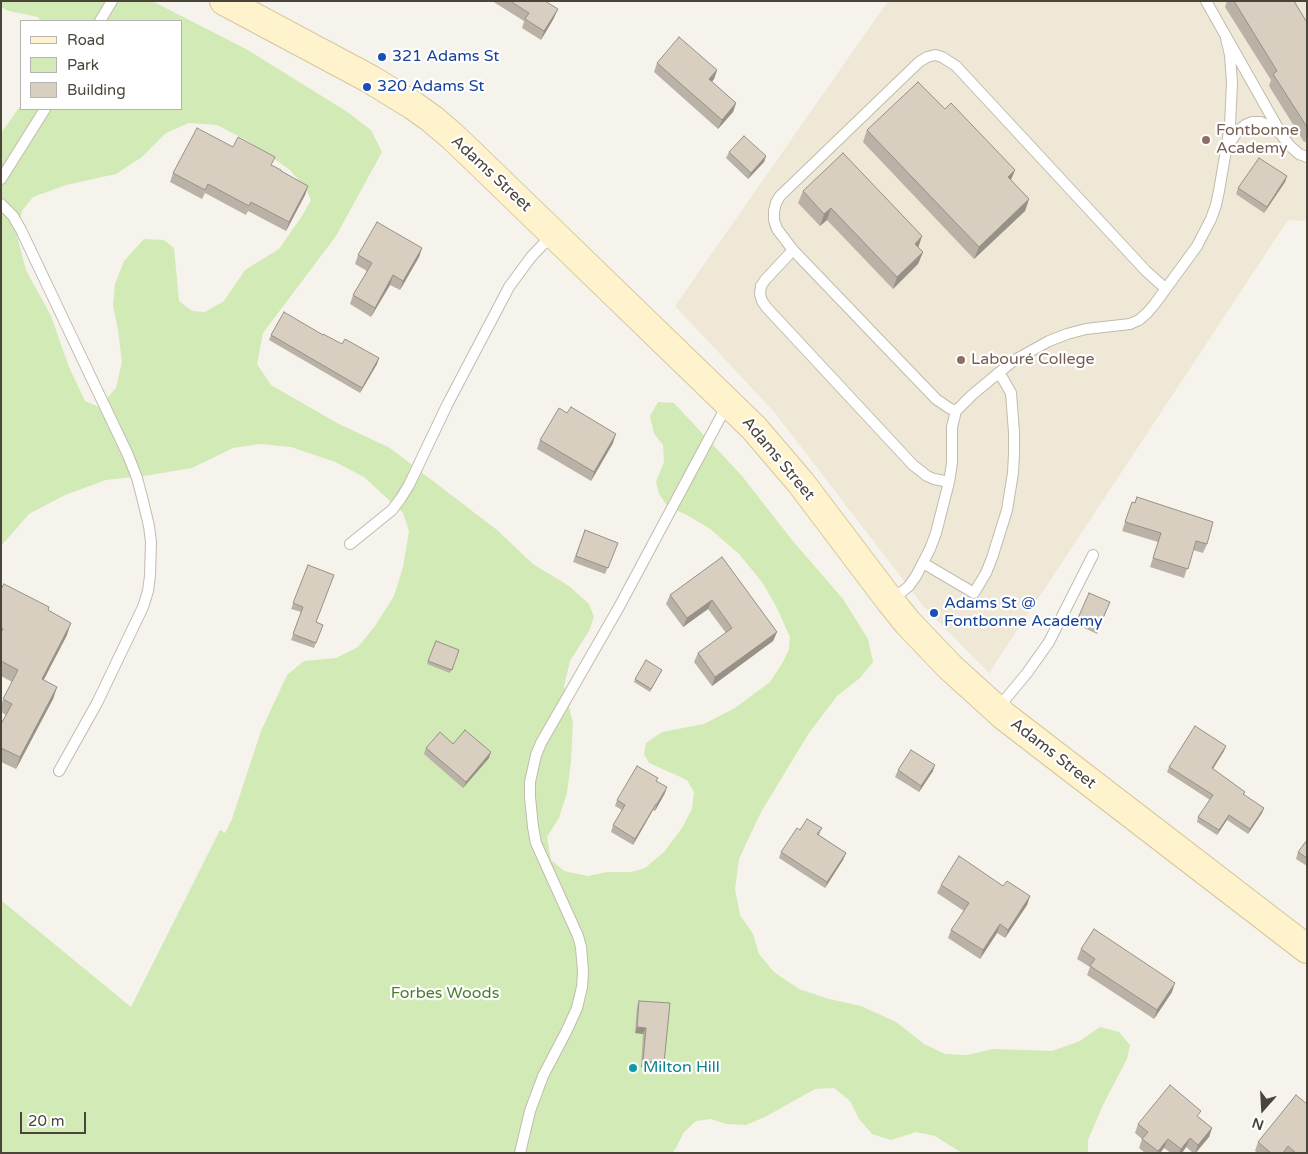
<!DOCTYPE html>
<html>
<head>
<meta charset="utf-8">
<style>
  body { margin:0 }
  #map { position:relative; width:1308px; height:1154px; overflow:hidden; background:#f6f3ec; font-family:"Varela Round",sans-serif }
  canvas { display:block }
  .frame { position:absolute; inset:0; border:2px solid #4b4439; pointer-events:none }
  .legend { position:absolute; left:20px; top:20px; width:162px; height:90px; box-sizing:border-box; background:#fff; border:1px solid #b7b4b0; margin:0; padding:6px 9px; list-style:none; font-size:15px; color:#4b4439 }
  .legend li { display:flex; align-items:center; gap:10px; height:25px }
  .legend b { width:25px; border:1px solid #b7b4b0 }
  .north { position:absolute; left:1238px; top:1084px; width:50px; height:50px; -webkit-text-stroke:4px #fff; paint-order:stroke; rotate:199deg; font-size:14px; font-weight:700; line-height:20px; text-align:center; color:#4b4439 }
  .north::after { content:''; display:block; margin:auto; width:18px; height:22px; background:#4b4439; clip-path:polygon(50% 0,100% 100%,50% 72%,0 100%) }
  .scale { position:absolute; left:20px; top:1112px; width:66px; height:22px; box-sizing:border-box; border:2px solid #4b4439; border-top:0; padding-left:6px; font-size:15px; line-height:18px; white-space:nowrap; color:#4b4439; -webkit-text-stroke:4px #fff; paint-order:stroke }
</style>
</head>
<body>
<div id="map">
<canvas width="1308" height="1154"></canvas>
<div class="frame"></div>
<ul class="legend">
<li><b style="height:6px;background:#fff3cd"></b>Road</li>
<li><b style="height:14px;background:#d2eab5"></b>Park</li>
<li><b style="height:14px;background:#d8cfc1"></b>Building</li>
</ul>
<div class="north">N</div>
<div class="scale">20 m</div>
</div>
<script>
const ctx = document.querySelector('canvas').getContext('2d');
ctx.lineJoin = 'round';
function fill(path, color) {
  ctx.fillStyle = color;
  ctx.fill(path, 'evenodd');
}
function shape(rows) {
  const path = new Path2D();
  for (const r of rows) {
    path.moveTo(r[0], r[1]);
    for (let i = 2; i < r.length; i += 2) path.lineTo(r[i], r[i + 1]);
  }
  return path;
}
function strokePath(path, color, width, dash) {
  ctx.strokeStyle = color;
  ctx.lineWidth = width;
  ctx.lineCap = dash ? 'butt' : 'round';
  ctx.setLineDash(dash || []);
  ctx.stroke(path);
}
function write(font, color, halo, rows, align = 'center') {
  ctx.font = font + ' "Varela Round",sans-serif';
  ctx.lineWidth = 4.5;
  ctx.setLineDash([]);
  ctx.textBaseline = 'middle';
  ctx.strokeStyle = halo;
  ctx.fillStyle = color;
  for (const [text, x, y, turn = 0] of rows) {
    ctx.save();
    ctx.translate(x, y);
    ctx.rotate((+turn || 0) * Math.PI / 180);
    ctx.textAlign = isNaN(turn) ? turn : align;
    if (halo) ctx.strokeText(text, 0, 0);
    ctx.fillText(text, 0, 0);
    ctx.restore();
  }
}
fill(shape([
  [888,1,1307,1,1307,221,1288,220,989,673,924,607,775,413,675,306]
]), '#efe8d6');
fill(shape([
  [1,1,152,1,246,49,346,111,371,130,382,152,336,236,263,333,257,364,271,385,337,423,390,448,497,530,533,564,569,586,589,604,594,617,589,631,570,661,564,686,573,723,571,761,567,793,559,818,547,837,551,860,564,871,588,876,607,872,631,872,645,868,664,852,682,828,692,809,694,792,687,780,649,763,644,754,646,743,662,732,704,724,735,708,770,682,783,662,789,649,790,637,776,606,762,582,739,554,709,528,685,514,668,507,659,494,656,482,664,462,663,445,654,434,650,416,658,402,674,403,742,476,792,540,843,599,868,639,873,662,860,678,837,696,809,733,761,812,739,859,735,889,740,915,753,934,759,954,774,972,799,989,829,999,861,1006,896,1022,924,1044,945,1054,967,1055,993,1049,1052,1051,1080,1041,1100,1027,1119,1032,1130,1045,1127,1059,1103,1105,1088,1140,1088,1153,962,1153,935,1136,916,1132,891,1140,872,1134,859,1119,850,1101,834,1088,815,1089,765,1117,746,1125,726,1124,711,1119,696,1121,684,1132,676,1148,672,1153,1,1153,1,903,2,901,131,1007,220,830,225,833,232,819,261,731,287,675,304,661,336,658,358,647,375,626,394,596,403,567,409,531,403,513,364,477,335,462,291,447,260,444,233,448,192,468,150,475,106,480,65,495,29,514,1,546,1,133,21,105,21,109,181,109,181,21,40,21,38,17,9,11,1,7],
  [189,123,217,125,248,141,290,170,305,187,311,200,302,216,279,249,245,270,224,301,205,312,192,311,179,301,174,248,164,240,144,239,124,261,115,284,113,306,118,330,122,362,116,388,99,407,85,401,69,367,51,316,26,270,17,236,22,211,33,197,66,185,116,174,142,157,166,133]
]), '#d2eab5');
const lane = shape([
  [1206,1,1283,137,1290,146,1299,154,1307,157],
  [100,21,112,1],
  [1229,144,1237,132,1245,125,1252,122,1261,122,1270,126,1279,133],
  [1,179,45,109],
  [1,204,13,216,21,230,128,455,137,478,142,497,149,526,151,542,150,576,148,591,143,607,97,703,59,771],
  [793,250,765,280,761,286,760,294,762,301,767,308,913,465,927,476,934,479,949,482],
  [956,411,949,408,936,399,793,250,777,229,774,220,774,211,776,203,780,196,919,62,927,57,935,55,942,57,956,66,1146,271,1165,288],
  [350,544,392,510,401,498,409,485,447,405,509,287,531,257,553,234],
  [923,563,974,593,986,573,992,558,1007,510,1013,473,1014,454,1014,432,1011,393,1003,379,998,373],
  [891,601,909,586,916,576,930,549,936,533,949,482,952,463,952,427,956,411,972,395,1013,361,1049,341,1067,334,1086,329,1130,324,1139,320,1147,313,1154,305,1197,246,1211,219,1216,205,1219,191,1226,150,1230,125,1232,83,1230,55,1226,38],
  [998,708,1027,673,1049,642,1093,555],
  [520,1153,530,1111,543,1076,567,1030,577,1008,582,987,583,972,581,947,578,936,536,843,533,827,530,797,530,782,536,755,541,743,619,607,727,405]
]);
const secondary = shape([
  [224,1,370,79,414,106,432,119,452,136,472,155,754,428,801,483,891,602,908,623,950,667,1004,716,1307,949]
]);
strokePath(lane, '#c2bbae', 12);
strokePath(secondary, '#d6c79b', 30);
strokePath(lane, '#fff', 10);
strokePath(secondary, '#fff3cd', 28);
fill(shape([
  [492,1,545,1,554,18,541,40,522,28,524,21],
  [1227,1,1294,1,1306,21,1307,20,1307,141,1304,142,1269,86,1271,80,1225,7],
  [657,63,717,70,714,79,712,82,736,103,733,112,718,129,654,72],
  [945,109,1015,170,1011,180,1029,199,1025,211,974,259,863,142,867,130],
  [233,147,272,165,281,171,308,186,305,195,286,231,248,211,246,215,205,193,202,199,170,182,173,173],
  [729,152,766,156,764,162,748,179,726,158],
  [1287,176,1285,182,1264,213,1236,194,1238,188],
  [803,191,922,236,918,248,923,252,918,264,893,289,827,220,820,226,798,203],
  [422,248,419,257,400,290,390,285,371,317,350,304,353,295,367,271,355,264,358,255],
  [271,335,323,335,342,344,379,358,377,364,360,393,269,340],
  [540,440,613,443,591,481,537,449],
  [1137,497,1207,544,1203,553,1193,550,1184,578,1150,567,1158,542,1122,531,1132,502,1134,503],
  [585,530,618,543,605,574,573,562],
  [722,557,777,632,773,641,712,686,694,662,698,653,726,633,708,609,683,627,666,604,670,595],
  [308,565,316,622,323,625,314,648,291,640,301,612,291,609],
  [1,589,49,607,48,611,67,635,43,680,57,687,53,699,16,769,1,762,1,724,6,715,1,712,1,704,12,682,1,676],
  [1110,602,1097,634,1076,624,1078,618],
  [436,641,459,650,450,673,427,664],
  [662,670,650,692,634,682,635,679],
  [453,744,489,758,463,788,424,754,426,748],
  [1224,751,1213,769,1245,792,1244,795,1264,808,1262,813,1248,834,1227,820,1217,835,1197,822,1198,817,1210,800,1167,772,1169,767],
  [898,770,933,771,919,792,895,777],
  [657,781,665,793,655,811,653,810,633,845,611,832,613,825,622,810,615,806,617,800],
  [822,828,819,835,846,853,843,860,825,888,779,858,781,852,800,830],
  [1307,840,1307,866,1296,859,1298,852],
  [941,885,1003,886,1030,896,1027,905,1005,938,997,933,980,959,948,938,951,930,964,911,937,893],
  [1081,949,1172,992,1154,1019,1087,975,1090,967,1077,959],
  [639,1001,664,1063,662,1069,641,1067,643,1034,635,1033,637,1007],
  [1307,1104,1307,1153,1258,1153,1255,1151,1258,1142],
  [1199,1117,1212,1128,1209,1137,1196,1153,1193,1153,1186,1147,1182,1153,1171,1153,1164,1148,1160,1153,1145,1153,1139,1148,1142,1139,1135,1133,1138,1124]
]), '#bab2a6');
fill(shape([
  [558,9,554,18,541,40,544,31],
  [717,70,714,79,706,88,709,79],
  [736,103,733,112,718,129,722,120],
  [766,156,764,162,748,179,751,173],
  [1015,170,1010,182,1008,177],
  [1287,176,1285,182,1264,213,1267,207],
  [308,186,305,195,286,231,289,222],
  [1029,199,1025,211,974,259,979,247],
  [831,208,827,220,820,226,824,214],
  [922,236,918,248,915,244],
  [422,248,419,257,400,290,403,281],
  [923,252,918,264,893,289,897,277],
  [393,275,390,285,371,317,375,308],
  [379,358,377,364,360,393,362,388],
  [616,434,613,443,591,481,594,472],
  [712,600,708,609,683,627,687,618],
  [71,623,67,635,38,691,42,679],
  [777,632,773,641,712,686,715,677],
  [57,687,53,699,16,769,20,757],
  [1226,746,1224,751,1210,773,1212,768],
  [491,752,489,758,463,788,466,782],
  [935,765,933,771,919,792,921,786],
  [667,787,665,793,655,811,657,804],
  [656,804,653,810,633,845,635,839],
  [1264,808,1262,813,1248,834,1250,829],
  [1229,815,1227,820,1217,835,1219,830],
  [846,853,843,860,825,888,827,882],
  [1030,896,1027,905,1005,938,1008,930],
  [1000,924,997,933,980,959,983,950],
  [1175,983,1172,992,1154,1019,1157,1010],
  [637,1027,646,1028,643,1034,635,1033],
  [643,1061,664,1063,662,1069,641,1067],
  [1212,1128,1209,1137,1195,1153,1198,1145],
  [1190,1138,1186,1147,1182,1153,1179,1153,1181,1149],
  [1168,1139,1164,1148,1160,1153,1157,1153]
]), '#979187');
const building = shape([
  [510,1,545,1,558,9,544,31,525,19,529,13,510,1],
  [1234,1,1294,1,1306,21,1307,20,1307,127,1273,74,1277,71,1234,1],
  [679,37,717,70,709,79,736,103,722,120,657,63,679,37],
  [918,82,945,109,951,103,1015,170,1008,177,1029,199,979,247,867,130,918,82],
  [197,128,233,147,238,137,275,157,271,165,281,170,281,171,308,186,289,222,251,202,249,206,208,184,205,190,173,173,197,128],
  [744,136,766,156,751,173,729,152,744,136],
  [843,153,922,236,915,244,923,252,897,277,831,208,824,214,803,191,843,153],
  [1259,158,1287,176,1267,207,1238,188,1259,158],
  [377,222,422,248,403,281,393,275,375,308,353,295,372,263,358,255,377,222],
  [284,312,323,335,323,334,342,344,345,339,379,358,362,388,271,335,284,312],
  [571,407,616,434,594,472,540,440,559,408,567,413,571,407],
  [1137,497,1213,522,1207,544,1196,541,1188,569,1153,558,1161,533,1125,522,1132,502,1135,503,1137,497],
  [585,530,618,543,608,568,576,556,585,530],
  [722,557,777,632,715,677,698,653,732,628,712,600,687,618,670,595,722,557],
  [308,565,334,575,316,622,323,625,316,643,293,634,303,607,293,603,308,565],
  [4,584,49,607,48,610,71,623,42,679,57,687,20,757,1,748,1,724,12,704,3,699,18,670,1,661,1,632,3,629,1,628,1,589,4,584],
  [1089,593,1110,602,1099,627,1078,618,1089,593],
  [436,641,459,650,452,670,428,661,436,641],
  [646,660,662,670,651,689,635,679,646,660],
  [1195,726,1226,746,1212,768,1245,792,1243,794,1264,808,1250,829,1229,815,1219,830,1198,817,1213,795,1169,767,1195,726],
  [465,730,491,752,466,782,426,748,440,732,453,744,465,730],
  [911,750,935,765,921,786,898,770,911,750],
  [637,766,658,778,656,781,667,787,657,804,656,804,635,839,613,825,625,805,617,800,637,766],
  [807,819,822,828,817,834,846,853,827,882,781,852,797,828,800,830,807,819],
  [1307,840,1307,858,1298,852,1307,840],
  [959,856,1003,886,1007,881,1030,896,1008,930,1000,924,983,950,951,930,969,903,941,885,959,856],
  [1094,929,1175,983,1157,1010,1090,966,1095,959,1081,949,1094,929],
  [639,1001,670,1003,664,1063,643,1061,646,1028,637,1027,639,1001],
  [1170,1085,1201,1111,1197,1116,1212,1128,1198,1145,1190,1138,1181,1149,1168,1139,1158,1151,1142,1139,1148,1132,1138,1124,1170,1085],
  [1296,1095,1307,1104,1307,1153,1296,1153,1288,1146,1283,1153,1271,1153,1258,1142,1296,1095]
]);
fill(building, '#d8cfc1');
strokePath(building, '#979187', 1);
for (const [x, y, r, color] of [
  [382,57,5,"#1a4fb4"],
  [367,87,5,"#1a4fb4"],
  [1206,140,5,"#8d6e63"],
  [961,360,5,"#8d6e63"],
  [934,613,5,"#1a4fb4"],
  [633,1068,5,"#0f9aa8"]
]) {
  const dot = new Path2D();
  dot.arc(x, y, r, 0, 2 * Math.PI);
  ctx.fillStyle = color;
  ctx.fill(dot);
  strokePath(dot, '#fff', 2);
}
write('16px', '#164399', '#fff', [
  ["321 Adams St",392,57],
  ["320 Adams St",377,87],
  ["Adams St @",944,604],
  ["Fontbonne Academy",944,622]
], 'left');
write('16px', '#785e54', '#fff', [
  ["Fontbonne",1216,131],
  ["Academy",1216,149],
  ["Labouré College",971,360]
], 'left');
write('16px', '#4b4439', '#fff', [
  ["Adams Street",491,174,43],
  ["Adams Street",778,459,50],
  ["Adams Street",1053,754,38]
]);
write('16px', '#4a7f2a', '#fff', [
  ["Forbes Woods",445,994]
]);
write('16px', '#0d838f', '#fff', [
  ["Milton Hill",643,1068]
], 'left');
</script>
</body>
</html>
